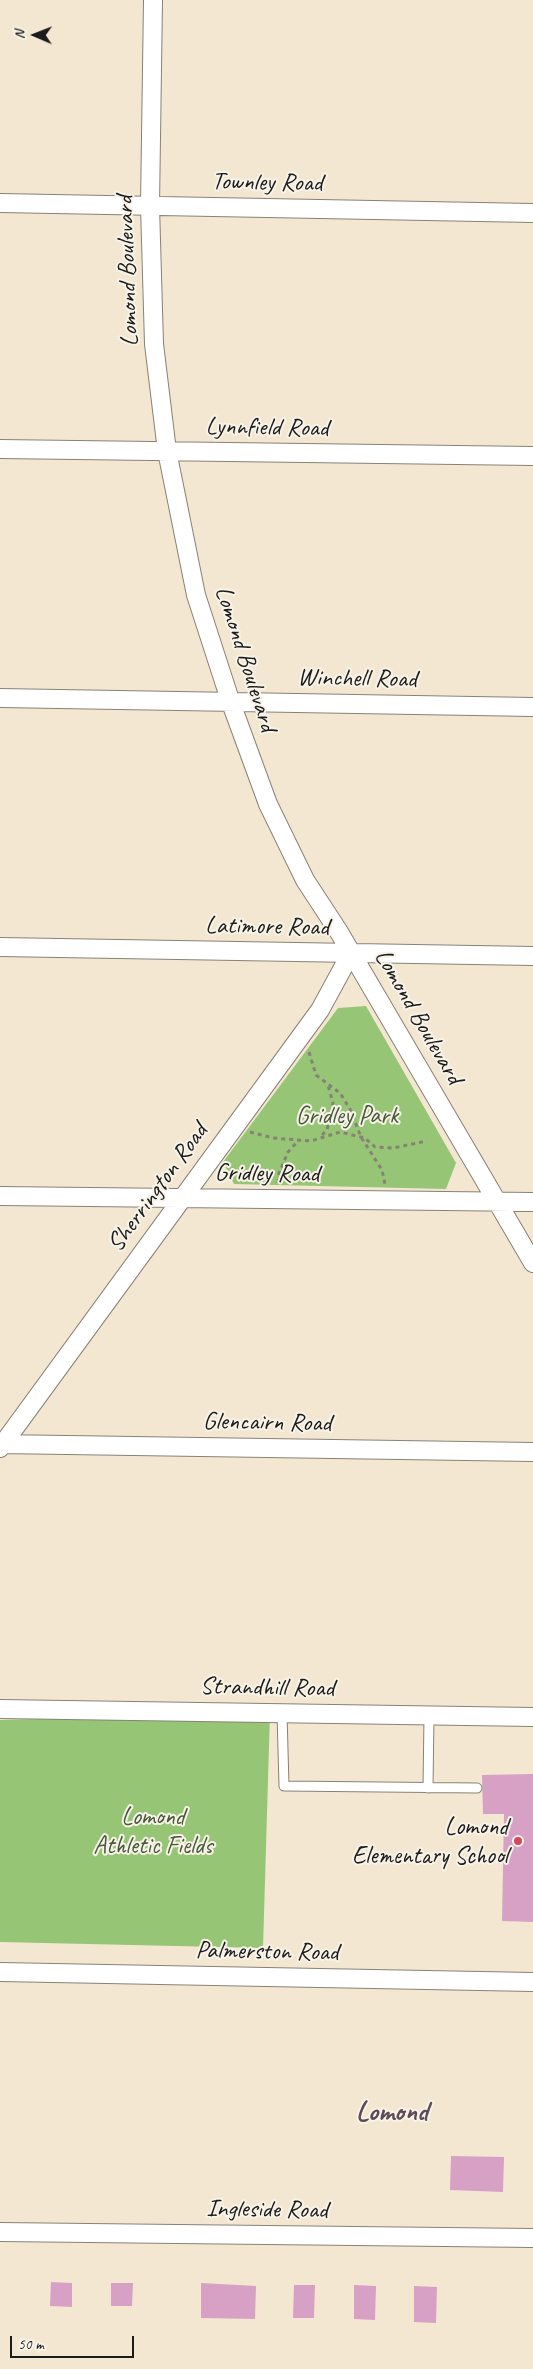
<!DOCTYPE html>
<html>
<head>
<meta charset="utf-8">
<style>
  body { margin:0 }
  #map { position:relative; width:533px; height:2369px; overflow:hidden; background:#f4e7d1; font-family:Caveat,sans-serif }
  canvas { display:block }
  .north { position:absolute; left:10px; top:10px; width:50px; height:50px; -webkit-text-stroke:4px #f7f3e8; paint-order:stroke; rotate:271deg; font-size:14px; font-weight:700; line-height:20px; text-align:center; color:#1c1c1c }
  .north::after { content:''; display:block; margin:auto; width:18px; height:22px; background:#1c1c1c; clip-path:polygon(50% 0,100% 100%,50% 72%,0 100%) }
  .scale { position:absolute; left:10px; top:2336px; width:124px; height:22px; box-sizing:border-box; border:2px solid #1c1c1c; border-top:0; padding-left:6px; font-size:15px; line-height:18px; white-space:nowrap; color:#1c1c1c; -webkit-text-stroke:4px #f7f3e8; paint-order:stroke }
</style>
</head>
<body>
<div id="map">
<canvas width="533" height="2369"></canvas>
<div class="north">N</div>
<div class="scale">50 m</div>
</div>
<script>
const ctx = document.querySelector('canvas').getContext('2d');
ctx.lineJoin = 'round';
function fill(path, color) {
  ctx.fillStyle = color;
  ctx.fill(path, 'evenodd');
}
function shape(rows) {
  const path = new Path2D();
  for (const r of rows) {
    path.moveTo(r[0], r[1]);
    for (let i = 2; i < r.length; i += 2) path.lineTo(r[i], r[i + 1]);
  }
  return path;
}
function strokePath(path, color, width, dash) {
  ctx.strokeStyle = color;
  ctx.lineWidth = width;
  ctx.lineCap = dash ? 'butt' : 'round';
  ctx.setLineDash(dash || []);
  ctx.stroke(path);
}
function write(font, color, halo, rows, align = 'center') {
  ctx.font = font + ' Caveat,sans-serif';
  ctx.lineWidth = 4;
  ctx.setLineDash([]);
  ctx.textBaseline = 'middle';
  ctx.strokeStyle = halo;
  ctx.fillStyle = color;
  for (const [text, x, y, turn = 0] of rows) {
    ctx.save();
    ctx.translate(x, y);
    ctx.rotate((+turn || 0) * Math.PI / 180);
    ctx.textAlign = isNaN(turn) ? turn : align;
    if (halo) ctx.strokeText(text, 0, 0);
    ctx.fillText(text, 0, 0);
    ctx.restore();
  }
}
fill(shape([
  [366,1006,456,1163,446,1189,234,1184,223,1162,338,1008],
  [270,1713,263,1948,0,1942,0,1720]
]), '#96c675');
fill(shape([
  [533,1774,533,1922,502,1921,504,1814,483,1814,482,1775],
  [451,2156,504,2157,503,2192,450,2190],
  [51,2282,72,2283,72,2307,50,2306],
  [111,2283,133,2283,132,2306,111,2306],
  [201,2283,256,2286,255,2319,201,2318],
  [294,2285,315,2285,314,2318,293,2318],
  [354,2285,376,2286,375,2320,354,2319],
  [414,2286,437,2287,436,2323,414,2322]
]), '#d6a1c4');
const service = shape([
  [282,1713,284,1786,477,1788],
  [428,1788,429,1716]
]);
const minor = shape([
  [153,0,150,206,154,344,167,451,196,595,231,703,268,804,305,880,339,932,533,1263],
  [0,203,533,213],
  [0,449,533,456],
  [0,698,533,707],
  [0,947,533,956],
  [0,1196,533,1202],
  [0,1444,533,1452],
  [0,1448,320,1010,351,953],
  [0,1709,533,1717],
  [0,1972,533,1982],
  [0,2232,533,2238]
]);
strokePath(service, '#888276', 11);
strokePath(minor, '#888276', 20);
strokePath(shape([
  [309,1052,316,1075,340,1093,350,1109,361,1137,382,1170,385,1184],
  [250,1132,273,1138,311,1141,340,1132,365,1138,375,1147,393,1148,427,1141],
  [322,1135,327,1130,333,1103,328,1085],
  [278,1183,279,1173,288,1152,298,1141]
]), '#888276', 3, [4, 4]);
strokePath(service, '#fff', 9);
strokePath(minor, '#fff', 18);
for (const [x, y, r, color] of [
  [518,1841,5,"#d1495b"]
]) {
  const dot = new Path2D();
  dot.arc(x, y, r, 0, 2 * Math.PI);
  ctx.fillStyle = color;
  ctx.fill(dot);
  strokePath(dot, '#f7f3e8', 2);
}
write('25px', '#1c1c1c', '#f7f3e8', [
  ["Townley Road",267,183,1],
  ["Lomond Boulevard",128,271,-92],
  ["Lynnfield Road",267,428,1],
  ["Lomond Boulevard",245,659,72],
  ["Winchell Road",357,679,1],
  ["Latimore Road",267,927,1],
  ["Lomond Boulevard",418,1017,60],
  ["Gridley Road",267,1174,1],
  ["Sherrington Road",158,1188,-54],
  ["Glencairn Road",267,1423,1],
  ["Strandhill Road",267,1688,1],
  ["Palmerston Road",267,1952,1],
  ["Ingleside Road",267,2210,1]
]);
write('25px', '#47583b', '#f7f3e8', [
  ["Gridley Park",347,1116],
  ["Lomond",153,1817],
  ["Athletic Fields",153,1846]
]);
write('25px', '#1c1c1c', '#f7f3e8', [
  ["Lomond",508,1827],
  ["Elementary School",508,1856]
], 'right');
write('bold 28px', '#5d4b57', '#f7f3e8', [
  ["Lomond",392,2113]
]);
</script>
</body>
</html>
